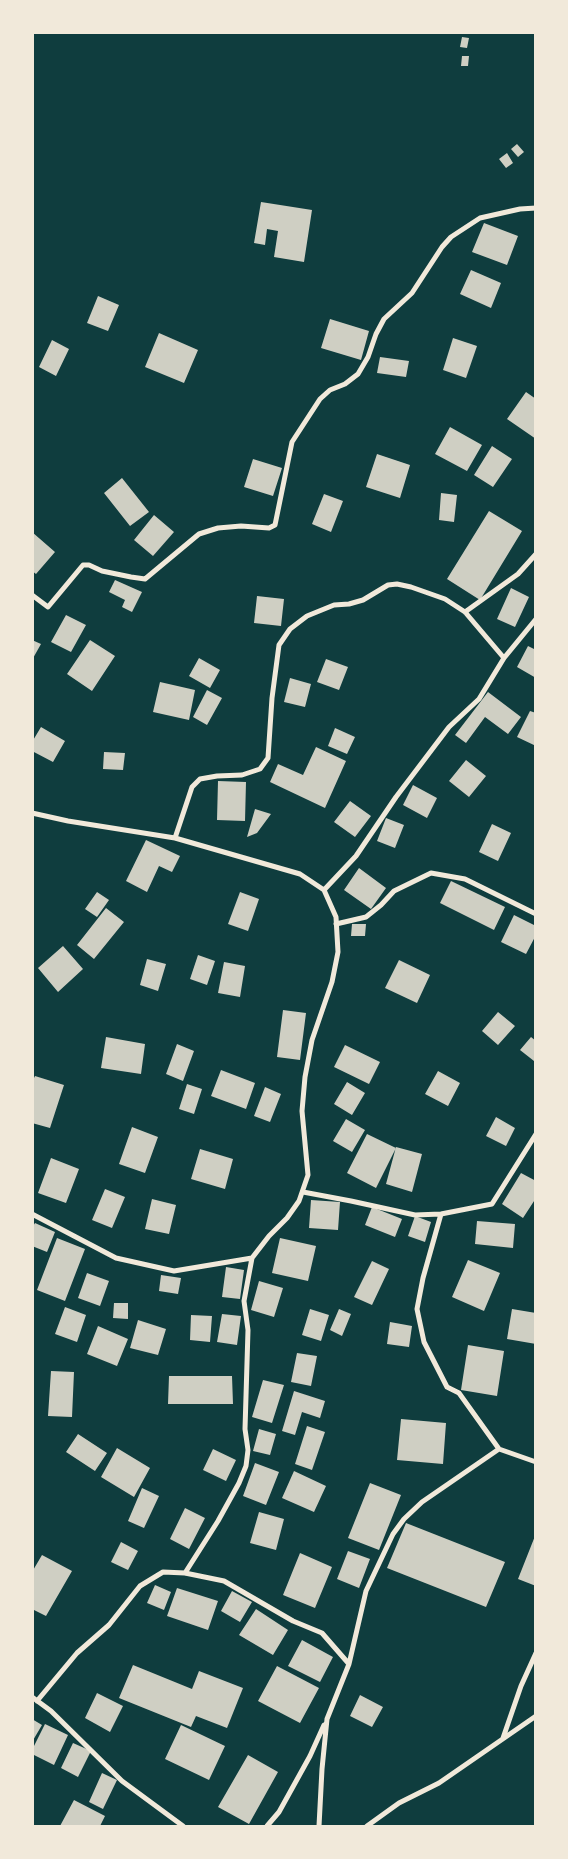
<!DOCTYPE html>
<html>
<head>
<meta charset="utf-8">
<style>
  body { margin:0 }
  #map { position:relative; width:568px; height:1859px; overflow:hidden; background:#0f3d3e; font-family:Lato,sans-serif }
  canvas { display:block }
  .frame { position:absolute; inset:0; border:34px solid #f1e9da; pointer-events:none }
</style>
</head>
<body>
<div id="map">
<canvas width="568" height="1859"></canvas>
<div class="frame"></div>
</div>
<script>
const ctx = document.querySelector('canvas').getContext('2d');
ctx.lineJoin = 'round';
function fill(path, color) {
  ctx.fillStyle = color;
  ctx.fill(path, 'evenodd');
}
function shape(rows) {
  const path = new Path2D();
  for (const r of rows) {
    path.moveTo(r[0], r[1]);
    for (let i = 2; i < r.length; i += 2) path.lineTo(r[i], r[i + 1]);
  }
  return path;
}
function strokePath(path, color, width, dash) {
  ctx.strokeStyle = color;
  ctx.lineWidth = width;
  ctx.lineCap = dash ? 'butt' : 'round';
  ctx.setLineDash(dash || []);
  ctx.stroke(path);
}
fill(shape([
  [462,37,469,38,467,48,460,47],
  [462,56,469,56,468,66,461,66],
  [517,144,524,152,518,157,511,149],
  [507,153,513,163,506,168,499,159],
  [261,202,312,210,304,262,274,257,278,231,267,229,265,245,254,243],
  [484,223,518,236,507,265,472,252],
  [471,270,501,283,491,308,460,294],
  [98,296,119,305,108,331,87,323],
  [330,319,369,331,361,360,321,348],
  [159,333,198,350,184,383,145,367],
  [453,338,477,346,466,378,443,370],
  [52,340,69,349,56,376,39,367],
  [380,357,409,361,406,377,377,373],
  [526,392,536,399,536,439,507,419],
  [450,427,482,445,467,471,435,454],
  [492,446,512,459,493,487,474,475],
  [377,454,410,465,400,498,366,487],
  [253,459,282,468,273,496,244,487],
  [122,478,149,512,130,526,104,493],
  [441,493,457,495,454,522,439,520],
  [324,494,343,501,331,532,312,524],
  [489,511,522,531,480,600,447,579],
  [154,515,174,532,153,556,134,540],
  [32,532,55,552,36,574,32,571],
  [115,580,142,592,132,612,122,607,125,600,109,592],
  [511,588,529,597,515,627,497,619],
  [257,596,284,599,281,626,254,623],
  [66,615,86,625,71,652,51,642],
  [32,640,41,644,32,660],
  [90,640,115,656,92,691,67,674],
  [528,646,536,650,536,678,517,667],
  [199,658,220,670,210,688,189,676],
  [326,659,348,667,339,690,317,682],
  [290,678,311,684,305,707,284,702],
  [160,682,195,690,189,720,153,712],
  [207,690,222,698,207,725,193,717],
  [488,692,521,717,508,734,485,717,466,743,455,735],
  [530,711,536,713,536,746,517,737],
  [41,727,65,741,53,762,32,751,32,742],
  [335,728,355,737,347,754,328,746],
  [316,747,346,761,325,808,270,782,278,764,303,775],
  [104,752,125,753,123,770,103,769],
  [466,760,486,776,469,797,449,781],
  [218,781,246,782,245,821,217,820],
  [413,785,437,798,427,818,403,805],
  [350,801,371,816,355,837,334,822],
  [255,809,271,814,257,833,247,837],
  [386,818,404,825,395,848,377,841],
  [492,824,511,833,498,861,479,852],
  [146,840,180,856,172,872,159,866,147,892,126,881],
  [359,868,386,888,371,909,344,890],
  [451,881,505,907,494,930,440,903],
  [97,892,109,900,97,917,85,909],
  [240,892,259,899,248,931,228,924],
  [106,908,124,922,94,959,77,945],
  [514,915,536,926,536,935,526,954,501,942],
  [352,924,366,924,365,936,351,936],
  [63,946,83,969,58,992,38,968],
  [198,955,215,961,207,985,190,979],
  [147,959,166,964,158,991,140,985],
  [399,960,430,975,417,1003,385,988],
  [224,962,245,966,240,997,218,993],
  [283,1010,306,1013,300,1060,277,1057],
  [498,1012,515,1026,498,1045,482,1031],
  [106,1037,145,1044,141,1074,101,1068],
  [531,1037,536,1041,536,1059,534,1061,520,1050],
  [177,1044,194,1051,183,1081,166,1074],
  [345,1045,380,1062,369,1084,334,1067],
  [221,1070,255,1083,246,1109,211,1096],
  [438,1071,460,1083,448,1106,425,1094],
  [35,1076,64,1085,50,1128,32,1123,32,1082],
  [347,1082,365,1093,352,1115,334,1104],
  [187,1084,202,1089,194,1114,179,1109],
  [265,1087,281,1094,270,1122,254,1116],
  [496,1117,515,1128,506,1146,486,1136],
  [346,1119,365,1130,352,1152,333,1141],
  [132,1127,158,1137,145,1173,119,1164],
  [367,1134,396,1148,376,1188,347,1173],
  [396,1147,422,1154,412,1192,386,1184],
  [200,1149,233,1159,225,1189,191,1179],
  [51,1158,79,1169,66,1203,38,1193],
  [521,1173,536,1181,536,1198,523,1218,502,1204],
  [105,1189,125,1197,112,1228,92,1220],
  [152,1199,176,1205,169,1234,145,1229],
  [311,1200,340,1202,338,1230,309,1228],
  [372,1207,402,1219,395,1237,365,1225],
  [415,1216,431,1222,425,1242,408,1236],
  [477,1221,515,1224,513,1248,475,1244],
  [35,1223,55,1232,47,1252,32,1246,32,1228],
  [57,1238,85,1249,65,1301,37,1290],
  [280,1238,316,1246,308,1281,272,1273],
  [468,1260,500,1273,484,1311,452,1297],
  [372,1261,389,1269,372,1305,354,1297],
  [226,1267,244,1270,240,1299,222,1297],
  [87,1273,109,1281,100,1306,78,1298],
  [161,1275,181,1278,178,1294,159,1291],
  [259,1281,283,1288,274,1317,251,1310],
  [114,1303,128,1303,128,1319,113,1318],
  [65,1307,86,1315,77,1342,55,1334],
  [310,1309,329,1315,321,1341,302,1335],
  [339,1309,351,1314,342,1336,330,1330],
  [512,1309,536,1313,536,1344,507,1339],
  [222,1314,241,1316,237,1345,217,1342],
  [191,1315,212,1316,210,1342,190,1340],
  [138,1320,166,1329,158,1355,130,1348],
  [390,1322,412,1326,409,1347,387,1344],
  [98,1326,128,1339,117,1366,87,1354],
  [468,1345,504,1351,497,1396,461,1390],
  [297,1353,317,1356,311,1386,291,1382],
  [51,1371,74,1372,72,1417,48,1416],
  [169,1376,232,1376,233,1404,168,1404],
  [263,1380,284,1385,272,1423,252,1417],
  [294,1391,325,1401,320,1418,302,1412,295,1435,282,1431],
  [401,1419,446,1423,443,1464,397,1460],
  [307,1426,325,1432,312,1470,295,1464],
  [259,1429,276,1434,270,1455,253,1451],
  [78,1434,107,1453,95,1471,66,1452],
  [117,1448,150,1468,134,1497,101,1477],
  [213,1449,236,1460,226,1481,203,1470],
  [255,1463,279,1472,266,1505,243,1496],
  [294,1471,326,1486,314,1512,282,1498],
  [370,1483,401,1495,379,1550,348,1538],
  [142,1488,159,1496,144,1528,128,1521],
  [185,1508,205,1518,189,1549,170,1539],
  [259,1512,284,1519,276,1550,250,1543],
  [406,1523,505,1562,486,1607,387,1568],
  [535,1536,536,1536,536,1586,518,1579],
  [121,1542,138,1551,128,1570,111,1562],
  [348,1551,370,1559,359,1588,337,1579],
  [300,1553,332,1567,315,1608,283,1595],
  [42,1555,72,1571,46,1616,32,1609,32,1572],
  [155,1585,171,1592,164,1610,147,1603],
  [177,1588,218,1601,208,1630,167,1616],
  [232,1591,252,1602,240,1622,221,1611],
  [256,1609,288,1630,273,1655,239,1635],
  [302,1640,333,1657,320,1682,288,1666],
  [133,1665,192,1689,199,1671,243,1688,227,1728,196,1716,191,1727,119,1698],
  [277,1666,319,1688,300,1723,258,1701],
  [97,1693,123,1706,110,1732,85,1718],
  [360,1695,383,1707,372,1727,350,1716],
  [32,1719,42,1725,32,1742],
  [45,1724,68,1735,54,1765,32,1754,32,1750],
  [181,1725,225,1746,209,1780,165,1759],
  [73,1743,91,1751,78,1777,61,1768],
  [248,1755,278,1772,249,1824,218,1807],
  [102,1773,117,1780,103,1809,89,1802],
  [74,1800,105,1816,100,1826,60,1826]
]), '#cfcfc3');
strokePath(shape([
  [32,595,48,607,83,565,89,565,102,571,131,577,145,579,199,534,218,528,241,526,269,528,275,525,292,442,320,399,330,390,345,384,358,374,368,357,376,334,384,319,412,293,442,247,451,237,480,218,520,209,536,208],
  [465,612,518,574,536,554],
  [32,813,68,821,175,838,300,874,324,890,336,917,338,952,332,982,312,1040,305,1077,302,1111,308,1175,299,1201,287,1218,269,1236,252,1258,244,1301,248,1330,245,1429,248,1450,246,1466,239,1483,218,1521,185,1573],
  [175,838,192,787,200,779,217,776,242,775,260,769,268,758,272,698,279,645,290,629,307,616,334,605,349,604,363,600,388,585,397,584,411,587,445,599,465,612,504,658],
  [324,890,356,856,396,797,449,727,479,699,504,658,536,619],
  [336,924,366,917,381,905,394,891,431,873,465,879,536,914],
  [303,1192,351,1201,415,1215,441,1214,492,1204,536,1134],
  [32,1214,116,1258,174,1271,252,1258],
  [441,1214,423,1278,417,1309,424,1342,447,1387,459,1393,499,1449,536,1462],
  [349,1664,366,1591,393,1534,404,1519,422,1502,499,1449],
  [32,1697,51,1711,122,1781,183,1826],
  [37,1701,77,1653,109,1625,140,1586,163,1572,185,1573,224,1581,293,1621,322,1633,349,1664,327,1719,322,1769,319,1826],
  [503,1738,521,1686,536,1653],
  [267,1826,279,1812,310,1756,324,1725],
  [367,1826,399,1803,439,1783,536,1716]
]), '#f1e9da', 5);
</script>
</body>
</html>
